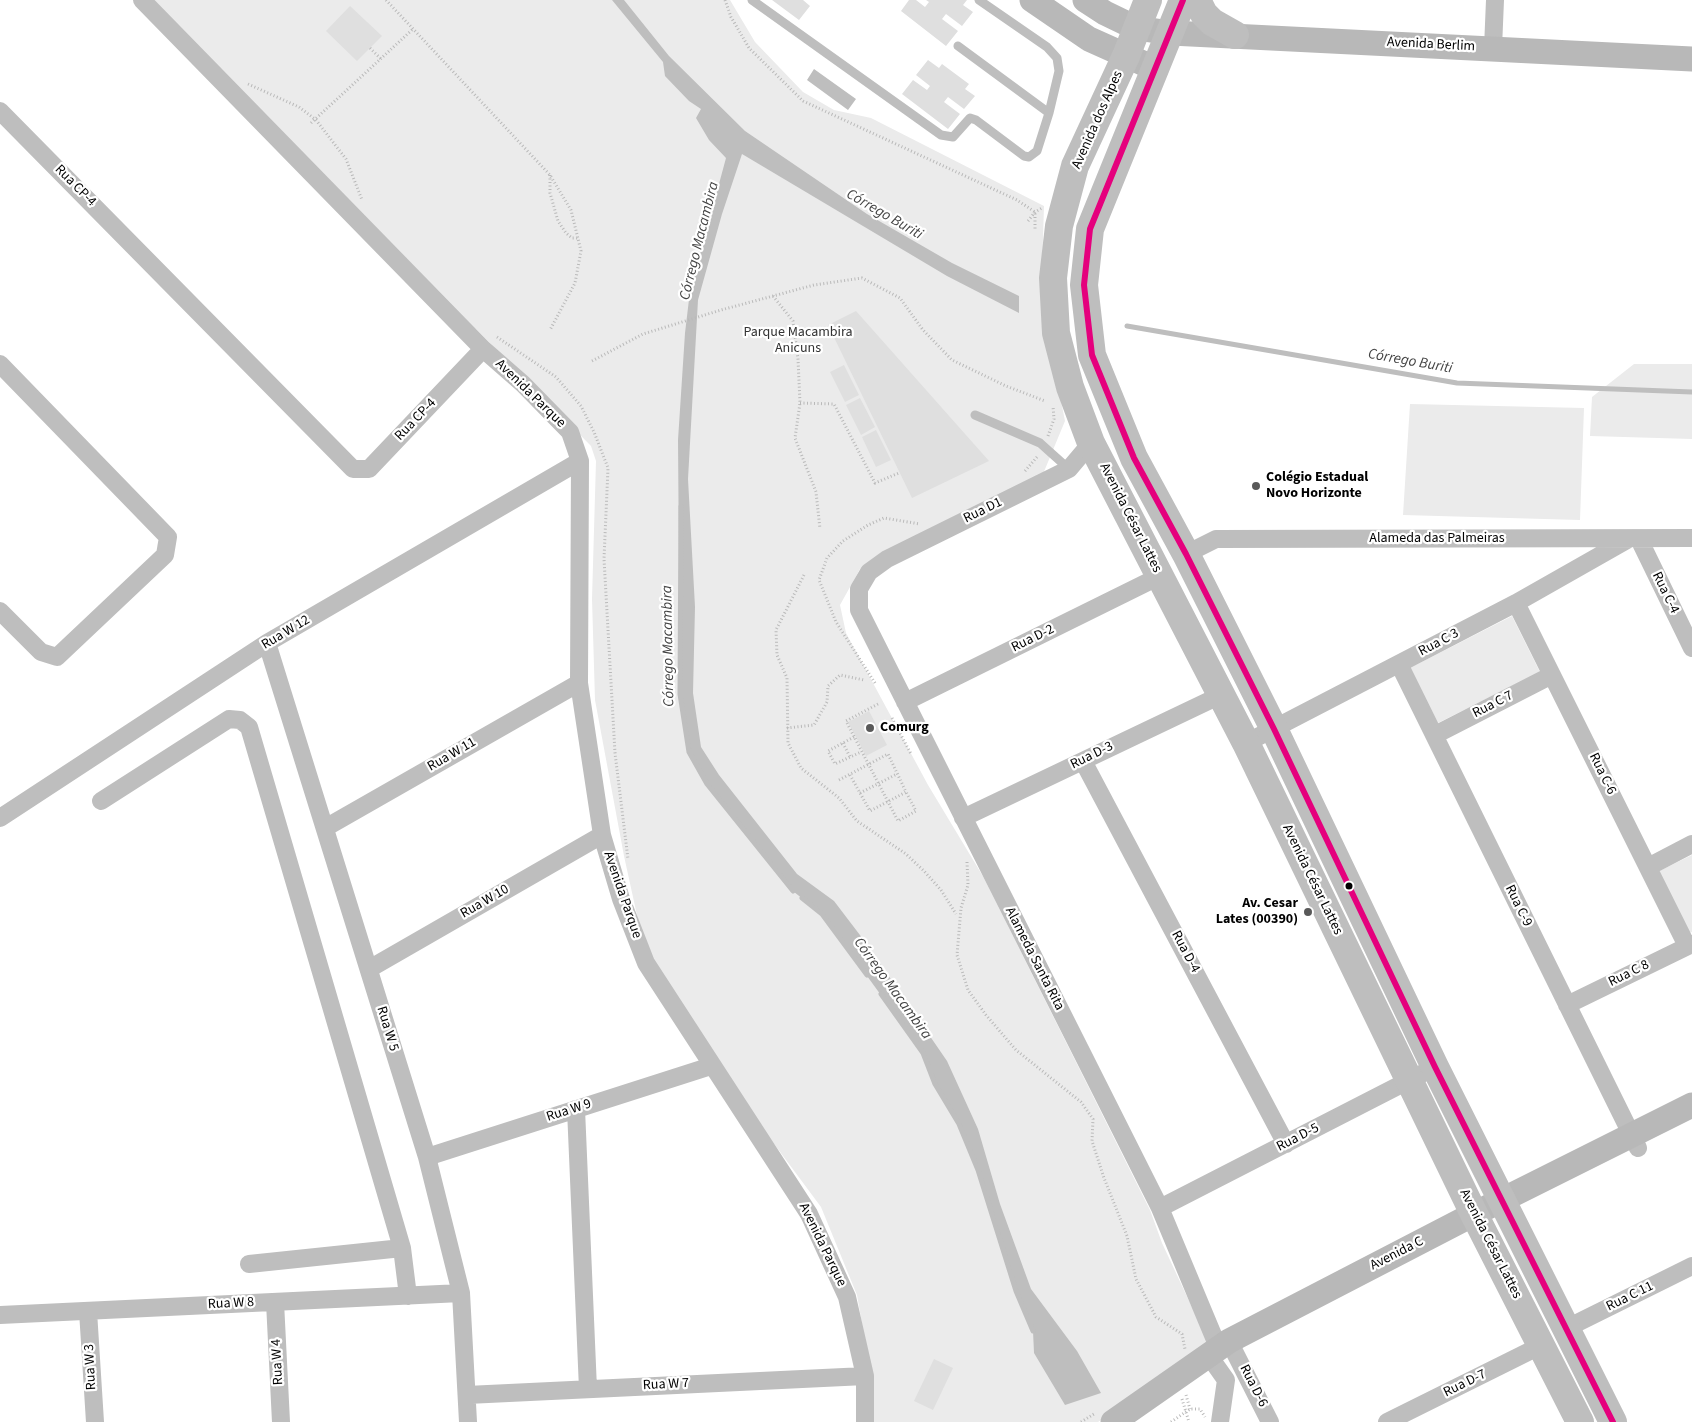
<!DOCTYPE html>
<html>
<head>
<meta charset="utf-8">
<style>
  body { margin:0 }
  canvas { display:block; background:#fff }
</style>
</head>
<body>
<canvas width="1692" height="1422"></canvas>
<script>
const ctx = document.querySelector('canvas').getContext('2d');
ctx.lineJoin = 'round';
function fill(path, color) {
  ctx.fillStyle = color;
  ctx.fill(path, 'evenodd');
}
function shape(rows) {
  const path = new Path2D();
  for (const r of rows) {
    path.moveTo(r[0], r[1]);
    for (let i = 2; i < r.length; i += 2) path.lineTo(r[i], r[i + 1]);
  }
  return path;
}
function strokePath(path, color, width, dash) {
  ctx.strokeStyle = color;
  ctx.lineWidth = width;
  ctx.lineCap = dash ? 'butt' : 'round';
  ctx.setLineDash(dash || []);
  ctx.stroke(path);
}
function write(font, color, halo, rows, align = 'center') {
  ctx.font = font + ' "Source Sans 3",sans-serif';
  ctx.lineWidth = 4.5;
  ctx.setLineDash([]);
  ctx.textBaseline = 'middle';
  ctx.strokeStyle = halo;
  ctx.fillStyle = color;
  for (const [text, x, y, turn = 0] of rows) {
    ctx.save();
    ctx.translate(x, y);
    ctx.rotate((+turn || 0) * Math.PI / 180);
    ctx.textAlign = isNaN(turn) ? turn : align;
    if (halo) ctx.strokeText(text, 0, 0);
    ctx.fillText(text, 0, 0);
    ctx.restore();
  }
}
fill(shape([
  [153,0,730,0,755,42,803,92,834,110,871,118,1044,206,1042,270,1048,336,1065,421,1043,474,860,569,840,605,846,633,928,785,984,878,1150,1210,1162,1243,1211,1348,1098,1422,874,1422,871,1376,857,1295,821,1207,711,1059,674,998,642,938,624,856,595,700,592,599,596,461,591,446],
  [1634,364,1692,364,1692,439,1590,436,1592,397],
  [1410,404,1584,408,1580,520,1403,515],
  [1512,616,1540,672,1438,723,1410,668],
  [1692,855,1692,932,1689,933,1659,871]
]), '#ebebeb');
fill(shape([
  [612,0,624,0,669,56,745,131,867,214,952,263,1019,296,1019,313,947,276,742,154,722,214,698,300,688,479,695,607,693,693,701,747,719,775,797,874,834,901,866,943,947,1061,978,1129,1000,1204,1031,1289,1077,1351,1101,1393,1065,1405,1034,1353,1033,1331,1016,1291,978,1170,959,1124,935,1084,923,1053,822,914,789,888,707,784,689,752,680,694,678,440,685,333,690,291,726,158,709,140,696,118,701,109,689,101,665,76,663,62],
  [814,69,856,99,848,110,807,80]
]), '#bebebe');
strokePath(shape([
  [1127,326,1457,383,1692,392],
  [681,506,680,694,689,752,707,784,793,891],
  [802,898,822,914,867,975],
  [881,994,923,1053,935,1084,959,1124,978,1170,1016,1291,1033,1331]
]), '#bebebe', 5);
fill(shape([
  [772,0,803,0,810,6,799,20],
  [909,0,916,0,925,7,929,2,926,0,967,0,963,5,973,12,962,26,946,14,942,19,958,31,946,46,901,11],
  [350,6,382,36,357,61,326,31],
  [928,60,939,68,942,64,969,84,965,89,975,96,964,109,948,97,944,102,960,114,948,129,902,94,913,80,927,90,930,86,916,75],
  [856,311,989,461,912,498,828,325],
  [844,365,859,395,845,402,830,372],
  [860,398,875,427,861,435,846,405],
  [876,430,891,460,876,467,862,437],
  [869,711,887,745,866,756,848,722],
  [934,1359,953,1368,933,1410,914,1401]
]), '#dfdfdf');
strokePath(shape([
  [386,0,550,175,571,210,581,251,575,283,550,330],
  [725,0,731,17,749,48,803,101,1017,200,1035,212,1035,231],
  [370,48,381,59],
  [248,84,299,107,316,120,346,159,362,200],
  [311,123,413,29],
  [550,175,550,193,558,221,566,233,572,238,578,238],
  [1028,221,1035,212,1042,208],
  [773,296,793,321,798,359,800,403,795,438,816,492,820,529],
  [497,337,556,377,581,406,594,432,608,468,604,559,615,753,628,859],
  [592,361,643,334,721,310,814,285,862,278,900,298,923,330,952,360,1006,386,1045,401],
  [800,403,834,404,875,483,899,473],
  [1048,436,1054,419,1053,406],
  [1025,471,1037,457],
  [804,575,776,630,777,655,787,678,788,743,801,768,839,798,857,821,906,854,924,871,941,890,956,914],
  [875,683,836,622,819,580,827,558,843,541,868,525,884,518,920,524],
  [878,704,846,721,898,821,916,811,906,792],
  [892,718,911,754],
  [787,728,814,725,827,702,828,686,840,675,864,680],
  [854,737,828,751,835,764,861,752],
  [843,743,850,757],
  [839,780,888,754,906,792,870,811,850,775],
  [860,793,897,774],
  [967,862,968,885,961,908,957,955,968,990,986,1015,1016,1050,1081,1102,1093,1119,1092,1141,1104,1178,1127,1236,1136,1279,1156,1317,1182,1334,1185,1349],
  [1186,1395,1190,1409],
  [1182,1399,1189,1422],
  [1081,1422,1094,1414],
  [1171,1422,1190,1409,1200,1409,1205,1417]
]), '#b9b9b9', 3, [1, 2.5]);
strokePath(shape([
  [752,0,941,135,953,137,970,118,976,120,1024,156,1029,157,1037,151,1049,113,1059,71,1057,58,1047,47,979,0],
  [958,46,1049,113],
  [975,415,1040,443,1069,469]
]), '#bebebe', 9);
strokePath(shape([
  [142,0,483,349,523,384,570,432,580,461,579,683,602,835,621,899,646,963,809,1214,847,1297,865,1376,865,1422],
  [1493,48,1495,0],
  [0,111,353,469,369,469,483,349],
  [0,364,168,537,165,555,57,657,41,652,0,611],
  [1091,443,1069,469,887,559,869,572,859,589,859,610,1160,1208,1218,1347],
  [1639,539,1692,648],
  [1186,554,1216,539,1692,538],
  [1516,603,1687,946],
  [267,643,427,1157,461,1293,468,1422],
  [1399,664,1638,1148],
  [905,702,1160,576],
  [1435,735,1552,675],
  [1246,743,1516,603,1627,540],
  [1083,761,1286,1144],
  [101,801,229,719,240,720,249,727,402,1248,408,1296],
  [0,818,267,643,580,461],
  [963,818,1221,695],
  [325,828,579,683],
  [1648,867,1692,844],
  [369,969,602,835],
  [1567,1005,1692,944],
  [576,1109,588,1389],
  [427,1157,711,1066],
  [1160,1208,1435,1067],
  [249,1264,402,1248],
  [275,1302,281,1422],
  [88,1311,95,1422],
  [0,1315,461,1293],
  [1567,1328,1692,1266],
  [1234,1351,1270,1422],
  [1214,1363,1226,1380,1220,1422],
  [467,1395,865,1376],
  [1387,1422,1542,1345]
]), '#bebebe', 18);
strokePath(shape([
  [1032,0,1089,39,1156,69],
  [1085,0,1105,13,1136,28,1171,33,1692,59],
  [1113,1422,1229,1341,1474,1214,1692,1105]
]), '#b8b8b8', 25);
strokePath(shape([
  [1148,0,1126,56,1075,166,1059,226,1053,278,1056,333,1070,387,1091,443,1246,743,1474,1214,1580,1422],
  [1183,0,1090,229,1084,285,1092,355,1134,458,1186,554,1274,729,1435,1067,1613,1422],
  [1197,0,1204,14,1212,22,1235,35]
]), '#bebebe', 28);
strokePath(shape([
  [1183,0,1090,229,1084,285,1092,355,1134,458,1186,554,1274,729,1435,1067,1613,1422]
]), '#e5007d', 6);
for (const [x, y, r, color] of [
  [1256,486,5,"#595959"],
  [870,728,5,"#595959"],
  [1349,886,4.5,"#000"],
  [1308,912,5,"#595959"]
]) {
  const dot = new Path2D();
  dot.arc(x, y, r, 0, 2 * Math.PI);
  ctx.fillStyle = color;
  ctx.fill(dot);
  strokePath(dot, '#fff', 2);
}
write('14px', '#000', '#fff', [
  ["Avenida Berlim",1431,45,3],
  ["Avenida dos Alpes",1098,120,-66],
  ["Rua CP-4",75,186,45],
  ["Avenida Parque",530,394,44],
  ["Rua CP-4",416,420,-46],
  ["Rua D1",983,511,-26],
  ["Avenida César Lattes",1130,518,63],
  ["Alameda das Palmeiras",1437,539],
  ["Rua C-4",1665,593,64],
  ["Rua W 12",286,633,-31],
  ["Rua D-2",1033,639,-26],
  ["Rua C 3",1439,643,-28],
  ["Rua C 7",1493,705,-27],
  ["Rua W 11",452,755,-30],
  ["Rua D-3",1092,756,-26],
  ["Rua C-6",1602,774,64],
  ["Avenida César Lattes",1312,880,64],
  ["Avenida Parque",622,895,71],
  ["Rua W 10",485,902,-30],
  ["Rua C-9",1518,906,64],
  ["Rua D-4",1185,952,62],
  ["Alameda Santa Rita",1034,959,63],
  ["Rua C 8",1629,974,-26],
  ["Rua W 5",387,1029,73],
  ["Rua W 9",569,1111,-18],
  ["Rua D-5",1298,1138,-27],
  ["Avenida César Lattes",1490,1244,63],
  ["Avenida Parque",822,1245,64],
  ["Avenida C",1397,1254,-27],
  ["Rua C 11",1630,1297,-26],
  ["Rua W 8",231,1304,-3],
  ["Rua W 4",278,1362,-93],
  ["Rua W 3",91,1367,-93],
  ["Rua D-7",1465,1384,-26],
  ["Rua W 7",666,1385,-3],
  ["Rua D-6",1253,1386,63]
]);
write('14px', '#323232', '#fff', [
  ["Parque Macambira",798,333],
  ["Anicuns",798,349]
]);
write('bold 14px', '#000', '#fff', [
  ["Colégio Estadual",1266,478],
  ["Novo Horizonte",1266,494],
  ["Comurg",880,728],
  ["Av. Cesar",1298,904,"right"],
  ["Lates (00390)",1298,920,"right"]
], 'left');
write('italic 15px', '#434343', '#fff', [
  ["Córrego Buriti",884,215,30],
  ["Córrego Macambira",700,241,-76],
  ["Córrego Buriti",1410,362,10],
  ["Córrego Macambira",669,646,-91],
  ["Córrego Macambira",892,989,54]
]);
</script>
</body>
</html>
